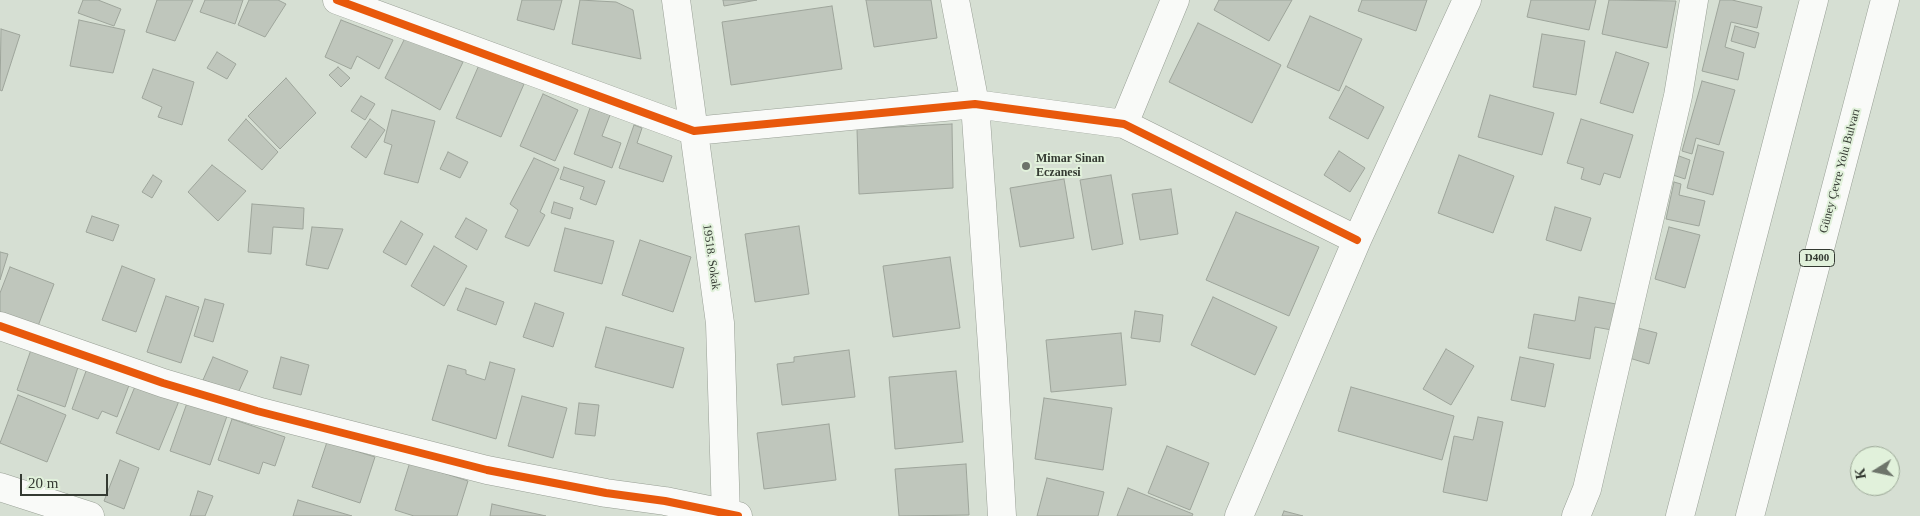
<!DOCTYPE html>
<html>
<head>
<meta charset="utf-8">
<style>
  body { margin:0 }
  #map { position:relative; width:1920px; height:516px; overflow:hidden; background:#d6dfd3; font-family:"Times New Roman",serif }
  canvas { display:block }
  .north { position:absolute; left:1850px; top:446px; width:50px; height:50px; box-sizing:border-box; background:#e1f1db; border:1px solid #9ca897; border-radius:50%; rotate:260deg; font-size:14px; font-weight:700; line-height:20px; text-align:center; color:#343a32 }
  .north::after { content:''; display:block; margin:auto; width:18px; height:22px; background:#6d746a; clip-path:polygon(50% 0,100% 100%,50% 72%,0 100%) }
  .scale { position:absolute; left:20px; top:474px; width:88px; height:22px; box-sizing:border-box; border:2px solid #343a32; border-top:0; padding-left:6px; font-size:15px; line-height:18px; white-space:nowrap; color:#343a32; -webkit-text-stroke:4px #e1f1db; paint-order:stroke }
</style>
</head>
<body>
<div id="map">
<canvas width="1920" height="516"></canvas>
<div class="north">K</div>
<div class="scale">20 m</div>
</div>
<script>
const ctx = document.querySelector('canvas').getContext('2d');
ctx.lineJoin = 'round';
function fill(path, color) {
  ctx.fillStyle = color;
  ctx.fill(path, 'evenodd');
}
function shape(rows) {
  const path = new Path2D();
  for (const r of rows) {
    path.moveTo(r[0], r[1]);
    for (let i = 2; i < r.length; i += 2) path.lineTo(r[i], r[i + 1]);
  }
  return path;
}
function strokePath(path, color, width, dash) {
  ctx.strokeStyle = color;
  ctx.lineWidth = width;
  ctx.lineCap = dash ? 'butt' : 'round';
  ctx.setLineDash(dash || []);
  ctx.stroke(path);
}
function write(font, color, halo, rows, align = 'center') {
  ctx.font = font + ' "Times New Roman",serif';
  ctx.lineWidth = 4;
  ctx.setLineDash([]);
  ctx.textBaseline = 'middle';
  ctx.strokeStyle = halo;
  ctx.fillStyle = color;
  for (const [text, x, y, turn = 0] of rows) {
    ctx.save();
    ctx.translate(x, y);
    ctx.rotate((+turn || 0) * Math.PI / 180);
    ctx.textAlign = isNaN(turn) ? turn : align;
    if (halo) ctx.strokeText(text, 0, 0);
    ctx.fillText(text, 0, 0);
    ctx.restore();
  }
}
const building = shape([
  [83,0,98,0,121,9,114,26,78,13,83,0],
  [157,0,193,0,175,41,146,32,157,0],
  [205,0,243,0,235,24,200,12,205,0],
  [249,0,278,0,286,4,265,37,238,25,249,0],
  [522,0,562,0,554,30,517,20,522,0],
  [580,0,616,2,633,10,641,59,572,44,580,0],
  [723,0,757,0,724,6,723,0],
  [866,0,931,0,937,38,874,47,866,0],
  [1219,0,1292,0,1269,41,1214,10,1219,0],
  [1362,0,1427,0,1416,31,1358,11,1362,0],
  [1531,0,1596,0,1589,30,1527,17,1531,0],
  [1609,0,1676,1,1667,48,1602,34,1609,0],
  [1720,0,1732,0,1762,7,1757,28,1731,22,1725,47,1744,53,1738,80,1702,71,1720,0],
  [832,6,842,69,731,85,722,22,832,6],
  [1310,16,1362,39,1339,91,1287,67,1310,16],
  [79,20,125,30,113,73,70,66,79,20],
  [341,20,393,40,379,69,357,56,351,69,325,57,341,20],
  [1198,23,1281,65,1252,123,1169,82,1198,23],
  [1735,26,1759,33,1755,48,1731,41,1735,26],
  [1,29,20,35,2,91,0,90,1,29],
  [1542,34,1585,41,1576,95,1533,87,1542,34],
  [405,38,463,62,440,110,385,78,405,38],
  [217,52,236,64,227,79,207,68,217,52],
  [1616,52,1649,63,1633,113,1600,103,1616,52],
  [479,65,524,84,501,137,456,118,479,65],
  [338,67,350,78,341,87,329,75,338,67],
  [153,69,194,82,182,125,158,117,162,107,142,98,153,69],
  [286,78,316,113,280,149,248,116,286,78],
  [1702,81,1735,90,1719,145,1696,138,1692,154,1682,151,1702,81],
  [1346,86,1384,107,1368,139,1329,118,1346,86],
  [543,94,578,110,555,161,520,146,543,94],
  [1490,95,1554,113,1542,155,1478,137,1490,95],
  [361,96,375,104,365,120,351,111,361,96],
  [590,108,610,115,602,136,621,143,612,168,574,154,590,108],
  [392,110,435,121,418,183,384,174,392,145,384,142,392,110],
  [246,119,278,152,262,170,228,140,246,119],
  [370,119,385,130,366,158,351,147,370,119],
  [1581,119,1633,135,1620,178,1604,173,1600,185,1581,179,1584,168,1567,163,1581,119],
  [952,124,953,188,859,194,857,129,952,124],
  [634,125,642,128,637,143,672,156,663,182,619,168,634,125],
  [1698,145,1724,152,1713,195,1687,188,1698,145],
  [1339,151,1365,168,1350,192,1324,175,1339,151],
  [448,152,468,162,460,178,440,169,448,152],
  [1459,155,1514,176,1493,233,1438,213,1459,155],
  [1679,156,1690,160,1685,179,1673,175,1679,156],
  [534,158,559,169,540,212,545,215,529,246,527,246,505,237,518,210,510,204,534,158],
  [212,165,246,191,218,221,188,192,212,165],
  [564,167,605,181,596,205,580,199,584,187,560,179,564,167],
  [153,175,162,181,152,198,142,192,153,175],
  [1111,175,1123,244,1092,250,1080,180,1111,175],
  [1064,179,1074,238,1020,247,1010,188,1064,179],
  [1674,182,1681,184,1679,195,1705,201,1699,226,1666,219,1674,182],
  [1171,189,1178,234,1140,240,1132,194,1171,189],
  [554,202,573,208,570,219,551,213,554,202],
  [252,204,304,208,303,229,273,227,271,254,248,252,252,204],
  [1555,207,1591,218,1581,251,1546,240,1555,207],
  [1236,212,1319,247,1289,316,1206,280,1236,212],
  [92,216,119,225,113,241,86,232,92,216],
  [466,218,487,230,477,250,455,237,466,218],
  [401,221,423,234,406,265,383,252,401,221],
  [799,226,809,294,755,302,745,234,799,226],
  [312,227,343,229,328,269,306,265,312,227],
  [1669,227,1700,235,1685,288,1655,279,1669,227],
  [565,228,614,241,602,284,554,271,565,228],
  [640,240,691,257,673,312,622,295,640,240],
  [434,246,467,266,444,306,411,286,434,246],
  [0,252,8,254,0,280,0,252],
  [950,257,960,328,893,337,883,266,950,257],
  [122,266,155,279,136,332,102,320,122,266],
  [10,267,54,284,38,326,0,312,0,293,10,267],
  [466,288,504,302,496,325,457,310,466,288],
  [166,296,199,307,181,363,147,352,166,296],
  [1213,297,1277,327,1255,375,1191,345,1213,297],
  [1579,297,1616,304,1612,330,1595,327,1590,359,1528,348,1534,314,1575,321,1579,297],
  [205,299,224,304,213,342,194,336,205,299],
  [535,303,564,313,553,347,523,337,535,303],
  [1135,311,1163,315,1160,342,1131,338,1135,311],
  [606,327,684,348,673,388,595,367,606,327],
  [1634,327,1657,333,1649,364,1626,357,1634,327],
  [1121,333,1126,385,1051,392,1046,340,1121,333],
  [33,344,80,361,65,407,17,390,33,344],
  [1446,349,1474,366,1451,405,1423,389,1446,349],
  [849,350,855,397,782,405,777,364,794,362,794,357,849,350],
  [213,357,248,371,238,393,203,380,213,357],
  [281,357,309,365,301,395,273,388,281,357],
  [1520,357,1554,364,1545,407,1511,400,1520,357],
  [490,362,515,369,496,439,432,420,448,365,466,370,466,374,485,380,490,362],
  [89,363,131,380,117,417,102,411,98,419,72,409,89,363],
  [956,371,963,442,895,449,889,377,956,371],
  [136,384,179,401,159,450,116,433,136,384],
  [1351,387,1454,416,1442,460,1338,431,1351,387],
  [18,395,66,415,47,462,0,443,18,395],
  [522,396,567,408,553,458,508,446,522,396],
  [1044,398,1112,408,1103,470,1035,459,1044,398],
  [187,403,227,416,210,465,170,451,187,403],
  [579,403,599,405,595,436,575,434,579,403],
  [1478,417,1503,422,1487,501,1443,492,1454,436,1473,440,1478,417],
  [232,419,285,437,275,466,263,462,259,474,218,460,232,419],
  [829,424,836,480,764,489,757,433,829,424],
  [327,442,375,457,360,503,312,487,327,442],
  [1167,446,1209,463,1190,510,1148,493,1167,446],
  [120,460,139,468,124,509,104,501,120,460],
  [410,462,468,481,457,516,414,516,395,510,410,462],
  [966,464,969,515,899,516,895,469,966,464],
  [1047,478,1104,492,1098,516,1037,516,1047,478],
  [1128,488,1193,514,1192,516,1117,516,1128,488],
  [198,491,213,496,205,516,190,516,198,491],
  [298,500,352,516,293,516,298,500],
  [492,504,546,516,490,516,492,504],
  [1284,511,1303,516,1282,516,1284,511]
]);
fill(building, '#bfc6bc');
strokePath(building, '#9ea59b', 1);
const street = shape([
  [337,0,694,131,975,104,1124,124,1357,240],
  [676,0,720,323,726,516],
  [955,0,975,104,993,359,1002,516],
  [1124,124,1175,0],
  [0,326,163,383,257,411,487,470,606,493,665,501,738,516],
  [0,487,90,516],
  [1239,516,1357,240,1467,0],
  [1576,516,1587,489,1678,96,1694,0]
]);
const highway = shape([
  [1680,516,1814,0],
  [1750,516,1885,0]
]);
strokePath(street, '#989f95', 29);
strokePath(highway, '#989f95', 29);
strokePath(street, '#f9faf8', 28);
strokePath(highway, '#f9faf8', 28);
strokePath(shape([
  [337,0,694,131,975,104,1124,124,1357,240],
  [0,326,163,383,257,411,487,470,606,493,665,501,738,516]
]), '#e8590c', 8);
for (const [x, y, r, color] of [
  [1026,166,5,"#6d746a"]
]) {
  const dot = new Path2D();
  dot.arc(x, y, r, 0, 2 * Math.PI);
  ctx.fillStyle = color;
  ctx.fill(dot);
  strokePath(dot, '#e1f1db', 2);
}
for (const [x, y, w] of [
  [1817,258,35]
]) {
  const box = new Path2D();
  box.roundRect(x - w / 2, y - 8.5, w, 17, 4);
  ctx.fillStyle = '#e1f1db';
  ctx.fill(box);
  strokePath(box, '#343a32', 1);
}
write('bold 11px', '#343a32', null, [
  ["D400",1817,258]
]);
write('bold 12px', '#343a32', '#e1f1db', [
  ["Mimar Sinan",1036,159],
  ["Eczanesi",1036,173]
], 'left');
write('12px', '#343a32', '#e1f1db', [
  ["Güney Çevre Yolu Bulvarı",1840,171,-75],
  ["19518. Sokak",711,257,82]
]);
</script>
</body>
</html>
